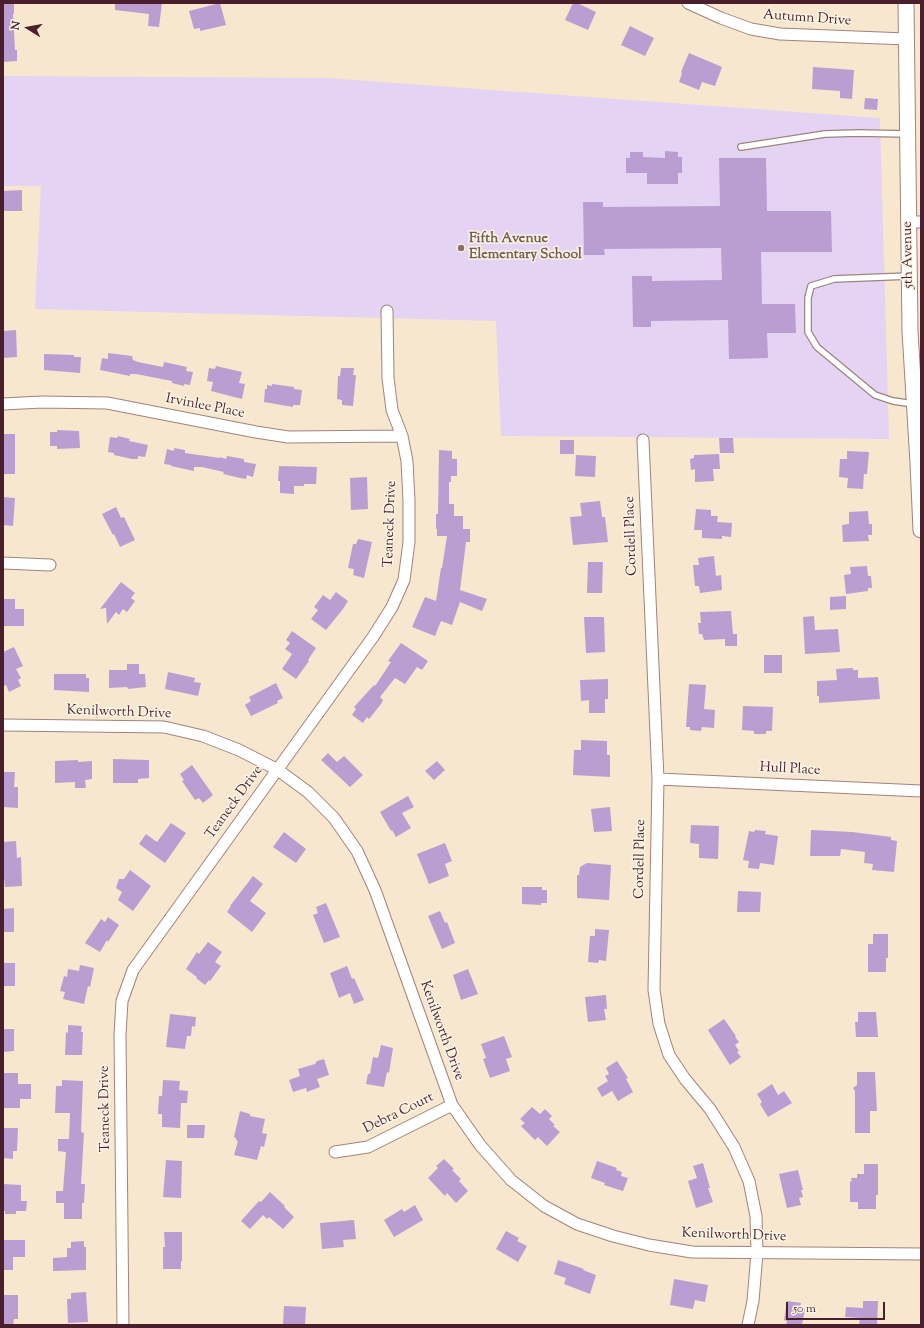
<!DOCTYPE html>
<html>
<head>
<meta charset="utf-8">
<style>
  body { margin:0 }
  #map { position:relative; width:924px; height:1328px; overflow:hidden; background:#f7e7ce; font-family:"Sorts Mill Goudy",serif }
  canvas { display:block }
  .frame { position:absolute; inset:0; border:4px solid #4a1f2b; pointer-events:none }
  .north { position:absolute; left:8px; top:8px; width:40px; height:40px; -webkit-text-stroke:3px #fcf5e5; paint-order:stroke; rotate:281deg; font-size:11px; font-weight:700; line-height:16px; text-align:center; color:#4a1f2b }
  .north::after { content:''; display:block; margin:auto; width:14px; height:18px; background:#4a1f2b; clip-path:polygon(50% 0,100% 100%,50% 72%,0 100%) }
  .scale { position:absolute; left:786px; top:1302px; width:99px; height:18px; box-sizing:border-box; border:2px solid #4a1f2b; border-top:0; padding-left:5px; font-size:12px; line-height:14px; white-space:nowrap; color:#4a1f2b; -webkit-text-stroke:3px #fcf5e5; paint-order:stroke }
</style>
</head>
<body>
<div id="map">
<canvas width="924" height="1328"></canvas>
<div class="frame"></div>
<div class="north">N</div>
<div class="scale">50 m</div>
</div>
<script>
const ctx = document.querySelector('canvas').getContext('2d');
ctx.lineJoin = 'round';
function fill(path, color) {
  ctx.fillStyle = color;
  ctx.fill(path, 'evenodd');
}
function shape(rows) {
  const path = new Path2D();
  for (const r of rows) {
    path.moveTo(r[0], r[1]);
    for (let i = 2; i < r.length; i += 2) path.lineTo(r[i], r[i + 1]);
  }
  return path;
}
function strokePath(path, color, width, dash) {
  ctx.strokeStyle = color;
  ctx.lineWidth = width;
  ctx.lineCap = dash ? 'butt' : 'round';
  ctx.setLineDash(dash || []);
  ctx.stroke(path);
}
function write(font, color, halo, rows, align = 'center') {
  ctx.font = font + ' "Sorts Mill Goudy",serif';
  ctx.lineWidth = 3;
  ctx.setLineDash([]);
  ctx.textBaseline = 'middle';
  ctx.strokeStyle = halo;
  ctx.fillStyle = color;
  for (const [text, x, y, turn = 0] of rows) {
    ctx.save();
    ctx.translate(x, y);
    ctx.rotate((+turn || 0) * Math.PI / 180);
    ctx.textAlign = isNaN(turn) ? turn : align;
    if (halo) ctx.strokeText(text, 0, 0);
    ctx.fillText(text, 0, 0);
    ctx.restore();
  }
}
fill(shape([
  [3,76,326,78,880,118,889,439,501,436,496,321,35,309,41,186,3,186]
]), '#e4d3f2');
fill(shape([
  [3,3,14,3,14,14,13,14,15,50,17,50,17,61,3,62],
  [115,3,162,3,159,27,148,26,149,14,115,10],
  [220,3,226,25,200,31,200,28,194,29,189,11],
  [573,3,577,3,596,12,588,30,565,20],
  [630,26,654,38,645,56,621,45],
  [689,53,722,67,715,86,702,82,699,90,679,82,682,73,681,72],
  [813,67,854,70,852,99,840,98,840,91,812,89],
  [865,98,878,99,877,110,864,109],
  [665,151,678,152,678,157,682,157,682,173,678,173,678,184,647,184,647,173,626,173,626,158,630,158,630,152,643,152,643,157,665,158],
  [719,158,766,158,767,211,831,211,832,252,761,252,762,304,795,304,796,333,767,333,768,358,729,359,728,320,651,321,651,327,633,327,632,276,652,276,652,281,722,280,721,248,604,249,605,255,584,255,583,202,603,202,603,207,720,206],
  [22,190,22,211,3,211,3,191],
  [16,330,17,357,3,358,3,331],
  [108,353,132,356,133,360,138,362,163,367,164,362,187,367,186,371,193,372,190,385,184,384,184,386,172,383,172,381,136,374,130,374,130,376,100,370,102,358,108,359],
  [44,354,74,355,74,357,81,357,80,373,44,370],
  [216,366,242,372,239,383,245,384,242,399,211,391,213,382,207,381,209,368,215,369],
  [341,368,354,368,353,375,356,375,353,406,342,405,342,400,337,399,338,376,340,376],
  [272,384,294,387,294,389,302,390,300,405,293,405,293,407,264,402,265,389,267,389,267,385,272,386],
  [57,430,79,431,80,448,57,449,57,446,50,446,50,432,57,432],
  [3,434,15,434,15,474,3,474],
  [118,436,130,439,129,441,148,445,145,457,138,456,138,459,132,459,114,455,114,453,108,452,110,437,117,438],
  [719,438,733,438,734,453,720,453],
  [560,440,574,440,574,454,560,454],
  [174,448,185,450,185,453,220,458,220,457,226,459,227,456,244,459,244,462,256,464,253,477,247,475,246,479,240,478,223,474,224,472,202,467,194,467,194,471,171,466,171,465,164,464,167,449,174,451],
  [439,450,452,451,452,459,457,459,457,476,451,476,451,482,449,482,449,504,454,504,454,516,463,516,463,529,470,529,470,542,466,542,460,590,487,599,482,611,460,602,452,625,441,621,435,636,412,627,425,597,436,601,441,568,442,568,447,536,437,536,437,529,436,529,436,514,438,514],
  [847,451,869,452,867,474,864,474,863,489,847,488,848,478,839,477,840,459,847,459],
  [719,454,720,469,713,469,714,481,695,482,695,469,691,470,690,459,694,458,694,455],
  [576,455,596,456,595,477,575,476],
  [279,466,317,467,316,484,304,484,304,486,294,486,294,494,280,493,280,481,278,481],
  [367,477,368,509,351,510,350,478],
  [3,497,15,498,13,526,3,525],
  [600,501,602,517,605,517,608,542,573,545,570,517,582,516,580,503],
  [116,507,121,518,124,517,135,540,120,547,114,534,113,535,102,514],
  [696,509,711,510,711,516,718,516,717,522,732,523,731,537,722,536,722,539,702,538,702,530,694,530],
  [868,511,869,524,872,524,872,535,868,535,869,541,843,542,842,525,849,524,849,512],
  [358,539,372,542,364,578,353,575,354,569,348,568,353,544,356,544],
  [714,556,716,576,721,575,722,590,700,593,699,586,695,586,693,565,699,565,698,558],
  [588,562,603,562,602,593,587,593],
  [867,566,868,576,871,576,872,588,868,588,868,591,846,594,844,575,851,574,850,567],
  [121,582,135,593,131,598,135,601,127,612,123,609,119,615,116,612,107,624,106,608,100,609],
  [336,592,348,601,343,609,326,630,311,619,318,610,314,607,323,595,330,600],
  [846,596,846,609,830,610,830,597],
  [3,599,15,599,15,609,24,609,24,626,3,626],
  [731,611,733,634,737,634,737,646,725,646,725,639,704,640,702,634,699,634,698,623,701,623,700,612],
  [814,616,815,630,838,629,840,652,805,654,803,617],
  [584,617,604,617,605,652,586,653],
  [292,631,316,648,308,660,309,661,296,679,282,669,292,654,285,649,290,643,286,640],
  [401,643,428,661,422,670,417,667,405,684,395,678,380,697,383,700,381,704,369,719,367,717,363,723,352,715,356,709,354,707,374,685,375,686,391,662,388,661],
  [14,647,23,666,16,669,21,678,18,680,21,686,9,692,6,685,3,686,3,652],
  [764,655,782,655,782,673,764,673],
  [127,664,139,664,139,674,145,674,146,687,128,689,127,687,109,688,109,670,127,670],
  [853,668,853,670,858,670,858,678,878,677,880,699,819,703,819,696,817,696,817,681,837,680,836,669],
  [168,672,195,678,194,682,201,683,198,696,165,689],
  [54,674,86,674,86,678,89,678,89,692,54,690],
  [608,679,608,699,605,699,605,713,589,713,589,700,581,701,580,680],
  [276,683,283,698,277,701,278,703,251,716,245,705,251,701,249,697],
  [689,684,706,685,704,709,715,710,714,728,702,727,701,731,690,730,690,727,686,727],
  [743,706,773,707,772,731,766,731,766,734,754,734,754,731,742,730],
  [581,740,607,741,607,755,610,755,610,777,573,775,574,750,581,750],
  [328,753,337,762,344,756,363,775,350,787,321,760],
  [113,759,149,760,149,778,138,779,138,783,113,783],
  [78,760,78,762,92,761,92,779,85,780,86,788,75,788,75,782,55,783,55,761],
  [437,761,445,770,434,780,425,771],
  [192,765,213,795,203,803,199,798,195,800,182,781,184,780,180,774],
  [3,772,15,772,14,787,18,787,18,808,3,807],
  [408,796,414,807,402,813,411,828,396,837,392,830,391,831,380,812],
  [610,807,612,831,594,832,591,809],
  [171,823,186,833,165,863,139,844,146,834,157,842],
  [691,825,719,826,718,859,699,858,699,844,690,843],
  [755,830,766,831,765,834,778,836,774,865,760,863,759,869,748,868,749,861,743,860,749,831,754,832],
  [811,830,852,832,891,837,891,840,897,841,894,872,872,870,873,864,864,863,865,852,841,849,840,856,810,856],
  [284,832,306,849,296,863,273,847],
  [16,841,17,858,21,857,22,886,5,887,3,868,3,842],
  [445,843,452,861,445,864,449,876,429,884,417,854],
  [587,863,611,865,609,900,577,898,577,875,579,875,580,867],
  [130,870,151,886,133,911,118,900,122,892,116,888,119,879,124,879],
  [253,876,263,884,250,901,266,913,252,932,227,912,231,906,230,906],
  [522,887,542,887,542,890,547,890,547,903,541,903,541,905,522,904],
  [738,891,761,892,760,912,737,912],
  [326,903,340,937,324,943,313,915,318,913,316,907],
  [14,908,14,932,3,932,3,909],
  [440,911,445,923,447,922,455,943,442,949,428,916],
  [108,917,119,925,108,942,107,940,100,952,85,943,101,919,105,922],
  [595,929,609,930,606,961,599,960,598,963,588,962,590,936,595,936],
  [873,934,888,934,888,958,886,958,886,972,868,972,868,944,873,944],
  [208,942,222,952,215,962,221,966,210,981,209,980,205,985,196,978,197,977,186,969,197,952,199,954],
  [3,963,15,963,15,986,3,986],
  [80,965,94,968,90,987,88,986,84,1004,63,999,65,992,60,991,64,976,67,977,68,969,79,971],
  [347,966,352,979,354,978,364,1000,354,1004,350,993,339,998,330,973],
  [468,969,478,994,461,1000,453,975],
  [606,995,607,1009,604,1009,606,1020,588,1022,585,997],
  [858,1012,876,1012,878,1037,856,1037,855,1022,858,1022],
  [170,1014,196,1017,195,1027,192,1026,191,1036,187,1036,185,1049,166,1047],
  [724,1019,736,1036,735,1037,739,1042,735,1045,739,1051,737,1052,741,1057,730,1065,708,1030],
  [68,1025,82,1026,81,1032,83,1032,82,1055,65,1055,66,1032,68,1033],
  [3,1029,14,1029,14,1051,3,1052],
  [504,1036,512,1057,506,1059,510,1071,490,1078,483,1059,486,1058,481,1044],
  [381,1045,393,1048,389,1073,387,1072,384,1087,366,1084,368,1074,370,1074,373,1057,378,1058],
  [324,1059,329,1075,317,1079,320,1087,307,1092,306,1088,293,1092,289,1080,300,1076,298,1069,315,1064,317,1061],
  [617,1061,628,1078,626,1079,633,1092,618,1101,612,1091,602,1097,597,1088,608,1081,605,1076,609,1074,606,1068],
  [857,1072,875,1072,877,1111,870,1111,870,1133,855,1133,855,1091,853,1088,857,1085],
  [3,1073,18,1073,18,1084,31,1084,31,1099,20,1099,20,1108,3,1108],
  [62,1080,83,1081,81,1132,84,1133,81,1184,85,1184,84,1203,82,1203,82,1219,64,1219,64,1203,56,1203,56,1191,63,1191,66,1152,58,1151,58,1139,69,1139,70,1113,55,1113,56,1086,62,1086],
  [163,1080,180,1081,179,1090,188,1091,187,1103,181,1103,180,1128,162,1127,162,1114,158,1114,159,1096,162,1096],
  [772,1084,778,1095,784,1091,792,1103,768,1117,760,1104,762,1102,757,1094],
  [532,1107,540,1114,545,1109,552,1116,549,1119,555,1125,553,1126,560,1132,547,1146,538,1137,535,1140,521,1126,525,1123,520,1119],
  [240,1111,250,1114,250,1116,265,1119,262,1133,267,1134,264,1147,261,1146,257,1160,234,1155,238,1141,236,1140,236,1138,234,1137],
  [187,1125,205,1125,204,1138,187,1138],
  [3,1128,18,1128,17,1151,13,1151,13,1159,3,1158],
  [444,1159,454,1169,452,1170,461,1179,459,1181,468,1191,456,1203,447,1193,445,1196,428,1178,438,1168,436,1166],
  [166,1160,182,1161,181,1198,163,1197],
  [597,1161,617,1168,616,1170,622,1172,621,1176,628,1178,623,1191,604,1185,605,1183,591,1178],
  [703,1163,710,1188,708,1188,713,1202,696,1208,688,1181,697,1178,693,1166],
  [864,1164,878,1164,878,1195,876,1195,876,1209,858,1209,858,1202,850,1202,850,1181,852,1182,851,1178,857,1178,857,1174,864,1174],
  [798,1170,803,1190,801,1190,803,1197,799,1198,801,1205,787,1208,779,1174],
  [3,1184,21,1185,21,1201,27,1201,26,1211,16,1211,16,1214,5,1214,5,1211,3,1211],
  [270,1192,285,1206,284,1207,294,1217,283,1229,269,1217,267,1219,263,1215,250,1229,241,1221,259,1201,261,1202],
  [415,1205,423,1220,394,1237,384,1220,402,1209,404,1212],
  [354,1220,356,1239,343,1240,344,1247,322,1249,320,1223],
  [506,1231,519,1238,517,1241,527,1246,518,1262,496,1249],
  [164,1232,182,1232,182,1261,181,1261,181,1269,163,1269,163,1247,165,1247],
  [3,1240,25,1240,25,1257,13,1257,13,1270,3,1270],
  [84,1241,84,1247,86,1247,86,1270,53,1271,53,1258,67,1257,67,1248,71,1248,71,1242],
  [558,1260,584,1269,583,1270,596,1275,590,1294,564,1284,566,1278,554,1274],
  [674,1279,708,1285,705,1302,695,1300,693,1309,670,1305],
  [86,1292,88,1322,68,1323,67,1299,71,1299,71,1293],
  [3,1295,18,1295,18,1319,14,1319,13,1325,3,1325],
  [787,1301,801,1303,800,1308,805,1309,802,1325,786,1325,787,1321,784,1320],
  [863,1301,878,1301,877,1325,859,1325,860,1318,845,1317,846,1307,863,1308],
  [284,1306,306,1307,305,1325,283,1325]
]), '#ba9ed2');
const lane = shape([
  [741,147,825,134,858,133,907,134],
  [909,276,834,279,811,286,808,298,808,332,817,347,875,395,893,401,914,404]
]);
const street = shape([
  [688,3,721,18,751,29,780,34,906,39],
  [908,222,921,222],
  [3,404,42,402,107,403,256,432,288,437,402,436],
  [643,440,658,779,654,990,659,1024,669,1055,685,1079,710,1109,734,1147,749,1181,756,1216,757,1253,753,1301,748,1325],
  [3,563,50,565],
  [3,725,164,727,203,736,239,750,278,770,308,792,334,818,357,851,375,890,452,1105,480,1145,511,1180,544,1206,577,1224,613,1236,649,1245,692,1252,921,1254],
  [658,779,921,791],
  [335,1152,368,1147,452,1105],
  [123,1325,120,1035,122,1001,133,970,373,637,392,607,404,580,409,542,409,501,407,461,402,436,392,410,388,378,387,311]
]);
const secondary = shape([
  [906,3,910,331,918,463,921,530]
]);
strokePath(lane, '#a0837c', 8);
strokePath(street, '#a0837c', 13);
strokePath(secondary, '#a0837c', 17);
strokePath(lane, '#fff', 5.5);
strokePath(street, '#fff', 11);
strokePath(secondary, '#fff', 15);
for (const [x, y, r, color] of [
  [461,248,4,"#8d6e63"]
]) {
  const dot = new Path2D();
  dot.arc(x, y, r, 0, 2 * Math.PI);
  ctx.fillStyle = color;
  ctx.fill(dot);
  strokePath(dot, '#fcf5e5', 1.5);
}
write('14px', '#4a1f2b', '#fcf5e5', [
  ["Autumn Drive",807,19,4],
  ["5th Avenue",909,255,-91],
  ["Irvinlee Place",205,407,11],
  ["Teaneck Drive",391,524,-88],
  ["Cordell Place",632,536,-92],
  ["Kenilworth Drive",119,713,2],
  ["Hull Place",790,770,3],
  ["Teaneck Drive",235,803,-54],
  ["Cordell Place",641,859,-89],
  ["Kenilworth Drive",441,1031,70],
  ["Teaneck Drive",106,1109,-91],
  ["Debra Court",399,1114,-26],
  ["Kenilworth Drive",734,1236,2]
]);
write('bold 14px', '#785e54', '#fcf5e5', [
  ["Fifth Avenue",469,240],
  ["Elementary School",469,256]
], 'left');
</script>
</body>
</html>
